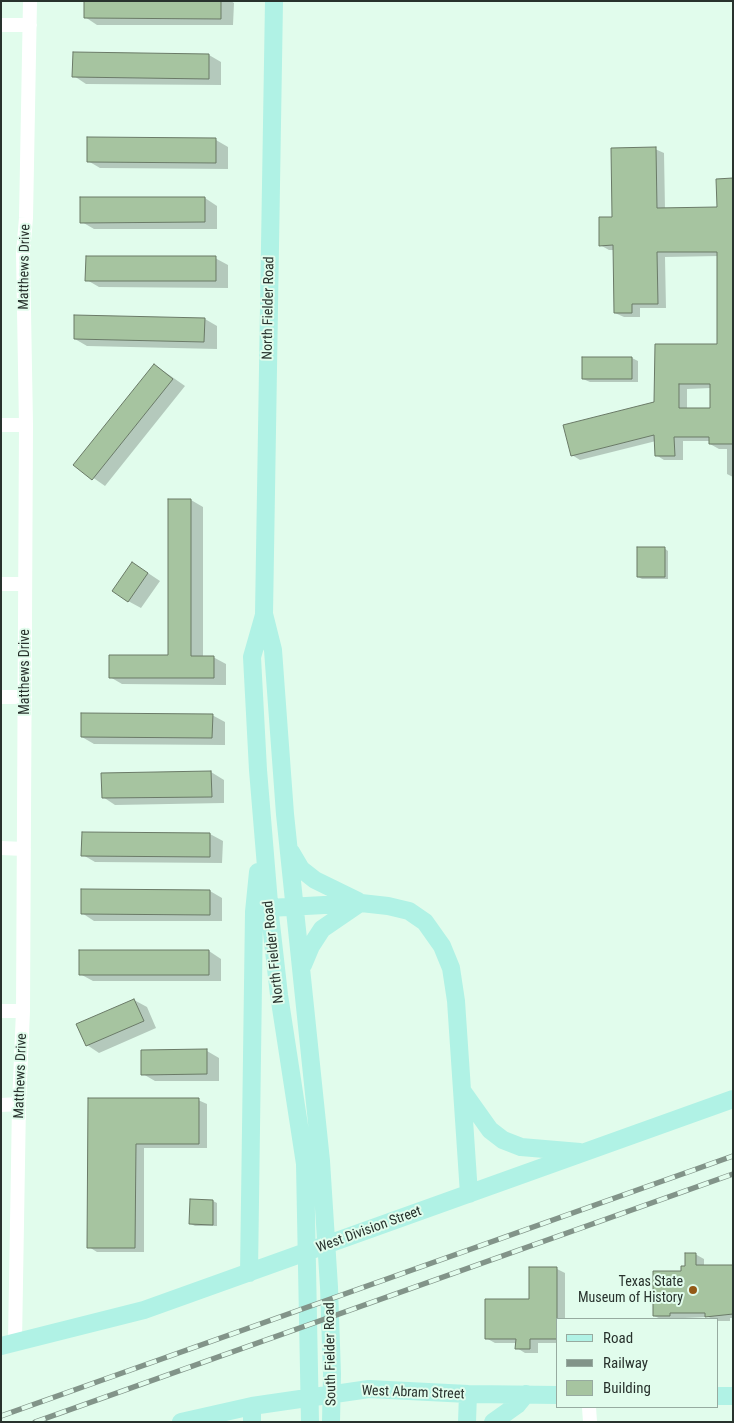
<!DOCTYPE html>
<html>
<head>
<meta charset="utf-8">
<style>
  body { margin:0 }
  #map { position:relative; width:734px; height:1423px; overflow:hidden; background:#e1fcec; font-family:"Roboto Condensed",sans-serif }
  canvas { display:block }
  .frame { position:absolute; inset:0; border:2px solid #28322d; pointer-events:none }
  .legend { position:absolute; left:556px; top:1318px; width:162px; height:90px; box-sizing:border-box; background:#e1fcec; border:1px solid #97aba0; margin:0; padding:6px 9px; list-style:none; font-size:15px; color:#28322d }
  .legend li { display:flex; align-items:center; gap:10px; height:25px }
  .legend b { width:25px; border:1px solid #97aba0 }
</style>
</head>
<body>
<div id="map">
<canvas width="734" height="1423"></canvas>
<div class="frame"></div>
<ul class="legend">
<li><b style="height:6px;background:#b0f2e5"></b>Road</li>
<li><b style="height:6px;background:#829489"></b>Railway</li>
<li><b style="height:14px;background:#a6c4a0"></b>Building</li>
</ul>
</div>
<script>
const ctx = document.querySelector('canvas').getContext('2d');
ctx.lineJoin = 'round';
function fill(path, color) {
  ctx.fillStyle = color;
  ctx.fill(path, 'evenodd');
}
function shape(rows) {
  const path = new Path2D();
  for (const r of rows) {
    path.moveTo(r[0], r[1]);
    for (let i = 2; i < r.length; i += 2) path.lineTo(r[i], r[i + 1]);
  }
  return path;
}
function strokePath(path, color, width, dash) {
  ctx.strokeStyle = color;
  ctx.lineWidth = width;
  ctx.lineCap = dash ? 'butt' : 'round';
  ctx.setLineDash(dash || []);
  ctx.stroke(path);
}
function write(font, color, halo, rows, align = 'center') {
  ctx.font = font + ' "Roboto Condensed",sans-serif';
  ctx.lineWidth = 4;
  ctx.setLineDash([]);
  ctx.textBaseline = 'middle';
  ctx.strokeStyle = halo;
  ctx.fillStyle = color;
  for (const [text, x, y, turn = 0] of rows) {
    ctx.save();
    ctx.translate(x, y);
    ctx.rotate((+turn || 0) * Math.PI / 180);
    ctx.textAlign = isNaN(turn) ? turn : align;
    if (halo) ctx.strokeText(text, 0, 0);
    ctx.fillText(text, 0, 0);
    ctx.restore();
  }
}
fill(shape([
  [85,1,231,1,234,3,233,25,97,25,85,17],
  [209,55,221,62,221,85,86,84,74,76],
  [216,140,228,147,228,169,100,168,88,161],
  [655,149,664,153,665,209,718,208,733,180,733,477,727,474,727,449,719,449,710,444,710,441,683,441,683,460,664,460,656,455,656,441,580,460,572,455,655,403,719,345,719,256,665,257,666,308,640,308,640,317,624,317,615,313,614,250,609,250,600,245],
  [711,388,712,409,687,409,687,389],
  [205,198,217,206,217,229,94,229,82,222],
  [215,258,228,265,228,288,99,287,87,280],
  [205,319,217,326,217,349,87,346,75,339],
  [632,358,638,361,638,382,590,382,583,379],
  [155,365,185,386,105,486,75,465],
  [191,500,203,507,203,657,213,657,226,664,226,685,122,684,110,677,170,657],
  [664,548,668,551,668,579,642,579,638,577],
  [145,571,160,581,141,608,128,601],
  [212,715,225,722,225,745,94,744,82,737],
  [211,772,224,780,224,803,115,805,103,797,102,774],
  [83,833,210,834,223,841,222,863,95,862,83,855],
  [210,891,222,898,222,921,94,921,82,913],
  [209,951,221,959,221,981,93,981,80,974],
  [134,1000,147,1007,156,1028,99,1053,87,1045],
  [207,1051,219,1058,219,1081,155,1081,143,1074],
  [89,1099,198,1100,207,1104,207,1148,144,1148,144,1252,97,1252,89,1247],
  [213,1201,217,1203,217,1226,195,1226,191,1224],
  [695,1254,704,1259,704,1266,733,1266,733,1318,730,1318,730,1321,718,1321,708,1317,661,1319,654,1316],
  [557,1269,565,1273,565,1319,558,1319,558,1343,538,1343,538,1353,525,1353,517,1348,517,1343,495,1343,486,1338,530,1301]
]), '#0003');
const building = shape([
  [84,1,221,1,221,19,84,18,84,1],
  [73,52,209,54,209,79,72,77,73,52],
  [87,137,216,138,216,163,87,162,87,137],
  [656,147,657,208,717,207,716,179,733,178,733,444,709,444,709,437,674,437,675,456,655,456,654,435,571,456,563,425,654,402,655,344,717,344,717,252,657,252,658,304,632,304,632,313,614,313,613,245,599,246,599,217,612,217,611,148,656,147],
  [679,384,710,384,710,408,679,408,679,384],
  [80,197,205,197,205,222,80,223,80,197],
  [86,256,216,256,216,281,85,281,86,256],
  [74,315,205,318,204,342,74,339,74,315],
  [582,357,632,357,632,379,582,379,582,357],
  [154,364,173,379,92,480,73,465,154,364],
  [168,499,191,499,191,656,214,656,214,678,109,678,109,655,168,655,168,499],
  [637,547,665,547,665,577,637,577,637,547],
  [132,562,148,573,128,602,112,591,132,562],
  [81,713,213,714,212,738,81,737,81,713],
  [211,771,212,797,102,798,101,773,211,771],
  [82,832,210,833,210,857,81,856,82,832],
  [81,889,210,890,210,915,81,914,81,889],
  [79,950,209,950,209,975,79,975,79,950],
  [134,999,144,1021,86,1046,76,1024,134,999],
  [207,1049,207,1074,141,1075,141,1050,207,1049],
  [88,1098,199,1098,199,1144,136,1144,135,1248,87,1248,88,1098],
  [190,1199,213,1200,213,1225,189,1224,190,1199],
  [685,1253,696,1253,696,1265,733,1265,733,1314,705,1317,705,1313,670,1313,670,1316,653,1316,653,1271,681,1271,681,1266,685,1266,685,1253],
  [529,1267,557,1267,557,1339,530,1339,530,1349,515,1349,516,1339,485,1339,485,1299,529,1299,529,1267]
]);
fill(building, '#a6c4a0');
strokePath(building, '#6a7a67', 1);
strokePath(shape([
  [1,25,30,25],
  [1,425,26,425],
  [1,584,24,584],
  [1,697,25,697],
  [1,848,24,849],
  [1,1011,23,1011],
  [1,1105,19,1104],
  [15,1342,19,1104,23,1011,26,425,23,253,26,218,30,1],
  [589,1407,590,1422]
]), '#fff', 14);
strokePath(shape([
  [274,1,264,614,273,650,285,814,321,1161,329,1287,332,1374,331,1422],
  [264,615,252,657,258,770,270,915,279,995,305,1164,310,1422],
  [291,852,301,869,315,880,358,901],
  [269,908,361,903,388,906,409,911,425,922,442,946,451,968,456,1001,469,1194],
  [303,965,311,946,322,929,360,903],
  [463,1092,490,1130,503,1140,521,1147,580,1152],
  [249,1273,254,912,258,872],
  [1,1346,144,1310,733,1099],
  [718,1396,733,1396],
  [252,1406,252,1422],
  [181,1422,252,1406,369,1389,468,1394,558,1395],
  [467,1422,468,1394],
  [493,1422,517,1405,526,1394]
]), '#b0f2e5', 18);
const rail = shape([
  [1,1416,733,1156],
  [35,1422,733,1174]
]);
strokePath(rail, '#829489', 5.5);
strokePath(rail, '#e1fcec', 4, [11]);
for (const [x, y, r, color] of [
  [693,1290,5,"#935916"]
]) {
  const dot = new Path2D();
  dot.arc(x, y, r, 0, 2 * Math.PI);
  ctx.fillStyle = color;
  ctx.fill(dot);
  strokePath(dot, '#e1fcec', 2);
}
write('14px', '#28322d', '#e1fcec', [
  ["Matthews Drive",25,267,-89],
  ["North Fielder Road",269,308,-89],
  ["Matthews Drive",25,672,-90],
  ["North Fielder Road",274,952,-96],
  ["Matthews Drive",21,1076,-88],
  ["West Division Street",369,1230,-20],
  ["South Fielder Road",331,1354,-91],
  ["West Abram Street",413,1393,2]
]);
write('14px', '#28322d', '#e1fcec', [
  ["Texas State",683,1282],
  ["Museum of History",683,1298]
], 'right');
</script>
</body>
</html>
